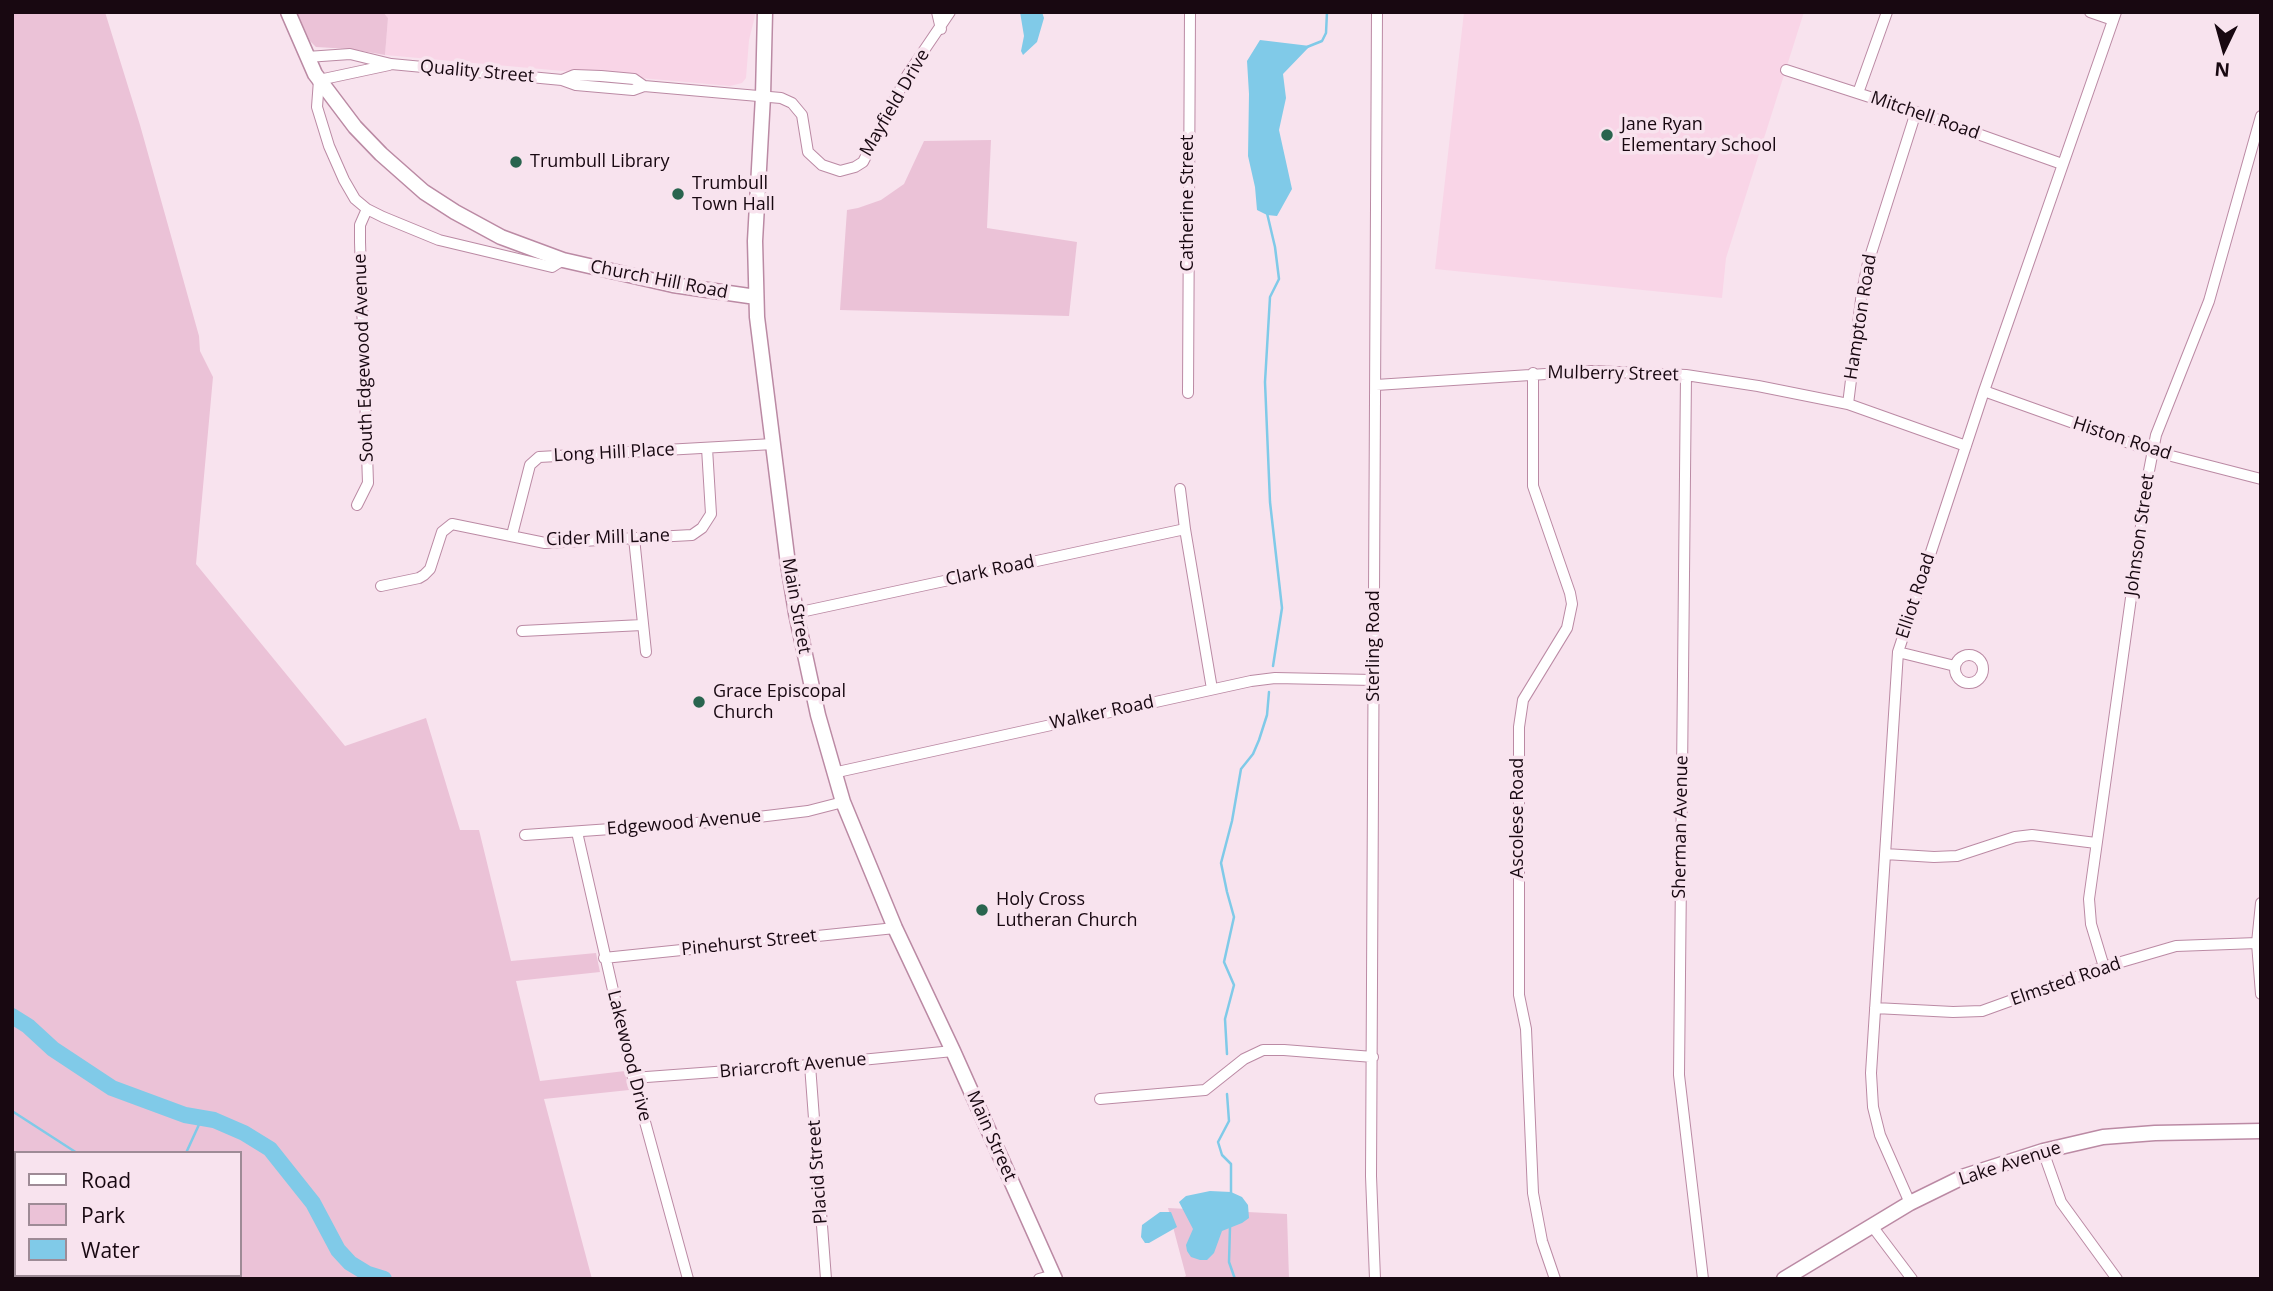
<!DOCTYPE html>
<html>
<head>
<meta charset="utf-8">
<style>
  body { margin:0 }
  #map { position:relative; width:2273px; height:1291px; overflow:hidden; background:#f8e3ee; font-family:"Open Sans",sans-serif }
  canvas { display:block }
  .frame { position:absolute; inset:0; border:14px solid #180811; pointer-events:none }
  .legend { position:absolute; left:14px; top:1151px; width:228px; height:126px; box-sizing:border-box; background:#f8e3ee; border:2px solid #9e8b96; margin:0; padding:9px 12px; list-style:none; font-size:21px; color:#180811 }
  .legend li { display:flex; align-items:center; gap:14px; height:35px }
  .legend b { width:35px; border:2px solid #9e8b96 }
  .north { position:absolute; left:2189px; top:14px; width:70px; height:70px; -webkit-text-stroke:5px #f8e3ee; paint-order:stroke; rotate:185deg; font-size:19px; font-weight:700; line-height:28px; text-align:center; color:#180811 }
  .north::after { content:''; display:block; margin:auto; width:24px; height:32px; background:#180811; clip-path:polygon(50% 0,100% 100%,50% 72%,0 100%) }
</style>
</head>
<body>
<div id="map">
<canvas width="2273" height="1291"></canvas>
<div class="frame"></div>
<ul class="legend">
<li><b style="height:9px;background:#fff"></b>Road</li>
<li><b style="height:19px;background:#ebc2d7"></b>Park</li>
<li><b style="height:19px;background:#80cae8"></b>Water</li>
</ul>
<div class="north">N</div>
</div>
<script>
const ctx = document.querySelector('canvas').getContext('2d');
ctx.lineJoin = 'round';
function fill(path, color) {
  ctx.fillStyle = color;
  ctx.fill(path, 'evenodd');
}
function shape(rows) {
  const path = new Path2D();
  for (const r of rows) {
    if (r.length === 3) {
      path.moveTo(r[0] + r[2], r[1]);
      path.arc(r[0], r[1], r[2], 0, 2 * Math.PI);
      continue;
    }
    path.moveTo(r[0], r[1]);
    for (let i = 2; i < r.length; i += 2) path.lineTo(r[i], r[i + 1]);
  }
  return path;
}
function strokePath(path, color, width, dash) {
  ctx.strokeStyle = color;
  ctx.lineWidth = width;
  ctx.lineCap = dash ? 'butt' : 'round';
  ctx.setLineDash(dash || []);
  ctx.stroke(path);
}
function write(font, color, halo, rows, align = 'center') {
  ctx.font = font + ' "Open Sans",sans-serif';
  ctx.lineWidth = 7;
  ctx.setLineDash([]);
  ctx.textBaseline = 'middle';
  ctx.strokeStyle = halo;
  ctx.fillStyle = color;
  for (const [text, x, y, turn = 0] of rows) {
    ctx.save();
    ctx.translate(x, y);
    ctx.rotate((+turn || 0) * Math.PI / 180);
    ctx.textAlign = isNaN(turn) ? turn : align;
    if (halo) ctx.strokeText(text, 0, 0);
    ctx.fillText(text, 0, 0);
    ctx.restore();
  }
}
fill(shape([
  [383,12,755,12,755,16,749,40,746,78,742,83,730,86,385,55,388,18],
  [1464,12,1804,12,1726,258,1722,298,1435,269]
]), '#f9d5e7');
fill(shape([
  [12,12,105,12,140,125,199,336,200,351,213,377,196,564,345,746,426,718,460,830,479,830,511,961,596,953,600,972,516,981,540,1081,625,1071,629,1090,544,1099,592,1279,12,1279],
  [16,1153,240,1153,240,1275,16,1275],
  [297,12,383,12,388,18,385,55,350,49,316,47,310,41],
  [991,140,987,228,1077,242,1069,316,840,310,847,210,858,208,881,200,904,184,924,141],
  [1168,1208,1287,1214,1289,1279,1181,1279,1186,1276]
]), '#ebc2d7');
fill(shape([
  [1020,12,1042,12,1044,18,1037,42,1023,55,1021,51,1024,36],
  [1260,40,1310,46,1283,74,1286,98,1279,130,1292,189,1277,216,1267,215,1257,210,1255,187,1248,156,1249,94,1247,61],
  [1210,1191,1231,1192,1242,1197,1248,1205,1249,1218,1242,1223,1222,1231,1214,1253,1207,1260,1200,1260,1191,1257,1187,1251,1186,1245,1193,1229,1179,1202,1186,1196],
  [1160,1212,1171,1212,1177,1227,1149,1243,1145,1243,1141,1237,1142,1225]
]), '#80cae8');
strokePath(shape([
  [1307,47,1322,41,1326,33,1327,12],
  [1267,213,1275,247,1279,279,1270,297,1265,382,1270,502,1282,608,1273,666],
  [1227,1054,1225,1019,1234,985,1224,962,1234,917,1227,892,1221,863,1232,821,1241,769,1253,754,1259,740,1267,715,1269,692],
  [1227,1094,1229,1121,1218,1142,1222,1155,1231,1164,1231,1196],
  [12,1111,77,1153],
  [186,1153,202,1118],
  [12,1166,16,1169],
  [12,1217,16,1215],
  [1230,1227,1229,1262,1235,1279]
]), '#80cae8', 2.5);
strokePath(shape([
  [12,1016,28,1026,53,1049,112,1088,185,1115,214,1120,244,1133,270,1149,313,1203,338,1250,350,1263,368,1274,384,1279]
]), '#80cae8', 16);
const street = shape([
  [937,12,941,29],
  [2090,12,2113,20],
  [307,57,350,54,391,64,562,80,576,85,633,90,644,86,781,98,792,103,802,115,808,152,822,165,840,171,855,167,863,162,908,74,950,12],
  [389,65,319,80,317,107,329,146,344,180,355,199,367,209,383,217,439,240,552,267,563,260],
  [1786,70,1916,112,2062,164],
  [562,80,574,75,601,76,634,79,644,86],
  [1858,93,1887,12],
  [1533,373,1533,486,1570,593,1572,604,1567,628,1523,700,1519,727,1519,995,1526,1029,1533,1193,1542,1241,1555,1279],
  [1686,375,1679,1075,1703,1279],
  [1376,385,1592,371,1686,375,1758,386,1848,404,1966,446],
  [1984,391,2152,451,2261,479],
  [1188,393,1190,12],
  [1848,404,1862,292,1868,263,1916,112],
  [1180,489,1185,529,1212,689],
  [357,505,368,483,360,242,360,225,367,209],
  [512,535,530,465,539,457,773,444],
  [634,538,646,652],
  [381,586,419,578,424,575,430,569,442,532,452,524,545,543,692,535,702,528,711,514,707,448],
  [796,613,1185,529],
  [522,631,642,625],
  [1898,652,1955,666],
  [1969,669,14],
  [833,773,1251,681,1275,678,1373,680],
  [577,832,633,1078,688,1279],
  [525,835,725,821,808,811,843,802],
  [1885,854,1934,857,1957,856,2015,837,2032,835,2096,843],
  [2261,903,2257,943,2261,994],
  [604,958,895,928],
  [2104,967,2091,924,2089,899,2148,476,2156,435,2209,301,2261,116],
  [1875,1008,1953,1012,1982,1011,2104,967,2176,946,2257,943],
  [810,1065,826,1279],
  [633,1078,810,1065,953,1051],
  [1100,1099,1205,1090,1244,1059,1263,1050,1284,1050,1373,1057],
  [2043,1151,2061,1202,2117,1279],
  [1910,1203,1880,1135,1873,1107,1871,1073,1898,652,1984,391,2116,12],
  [1872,1226,1912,1279],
  [1039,1279,1054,1275],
  [1375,1279,1371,1176,1377,12]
]);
const secondary = shape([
  [288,12,315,74,355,127,381,154,424,192,455,212,501,237,563,260,673,285,756,297],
  [765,12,763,96,755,241,757,317,788,564,796,613,818,715,843,802,895,928,953,1051,1055,1279],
  [1784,1279,1910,1203,1965,1176,2043,1151,2103,1137,2155,1133,2261,1131]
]);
strokePath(street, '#bb8aa4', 12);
strokePath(secondary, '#bb8aa4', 17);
strokePath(street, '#fff', 10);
strokePath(secondary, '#fff', 14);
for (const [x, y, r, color] of [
  [1607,135,7,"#29644e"],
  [516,162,7,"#29644e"],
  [678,194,7,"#29644e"],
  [699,702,7,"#29644e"],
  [982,910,7,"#29644e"]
]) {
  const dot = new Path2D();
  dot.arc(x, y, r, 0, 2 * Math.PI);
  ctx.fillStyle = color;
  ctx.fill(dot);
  strokePath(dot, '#f8e3ee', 2.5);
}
write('18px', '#180811', '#f8e3ee', [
  ["Quality Street",477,72,5],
  ["Mayfield Drive",895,103,-60],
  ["Mitchell Road",1925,116,19],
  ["Catherine Street",1188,203,-90],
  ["Church Hill Road",659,280,11],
  ["Hampton Road",1861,317,-81],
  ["South Edgewood Avenue",364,358,-92],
  ["Mulberry Street",1613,374,1],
  ["Histon Road",2122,439,18],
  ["Long Hill Place",614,453,-3],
  ["Johnson Street",2140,535,-82],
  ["Cider Mill Lane",608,538,-2],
  ["Clark Road",990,571,-12],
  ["Elliot Road",1916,596,-72],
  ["Main Street",796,606,80],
  ["Sterling Road",1374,646,-90],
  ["Walker Road",1102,713,-12],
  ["Ascolese Road",1518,818,-90],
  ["Edgewood Avenue",684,823,-5],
  ["Sherman Avenue",1681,827,-89],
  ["Pinehurst Street",749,943,-6],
  ["Elmsted Road",2066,982,-19],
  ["Lakewood Drive",629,1056,76],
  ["Briarcroft Avenue",793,1066,-5],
  ["Main Street",991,1136,66],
  ["Lake Avenue",2010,1164,-18],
  ["Placid Street",818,1172,-94]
]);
write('18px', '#180811', '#f8e3ee', [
  ["Jane Ryan",1621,125],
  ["Elementary School",1621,146],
  ["Trumbull Library",530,162],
  ["Trumbull",692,184],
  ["Town Hall",692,205],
  ["Grace Episcopal",713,692],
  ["Church",713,713],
  ["Holy Cross",996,900],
  ["Lutheran Church",996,921]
], 'left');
</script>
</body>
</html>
